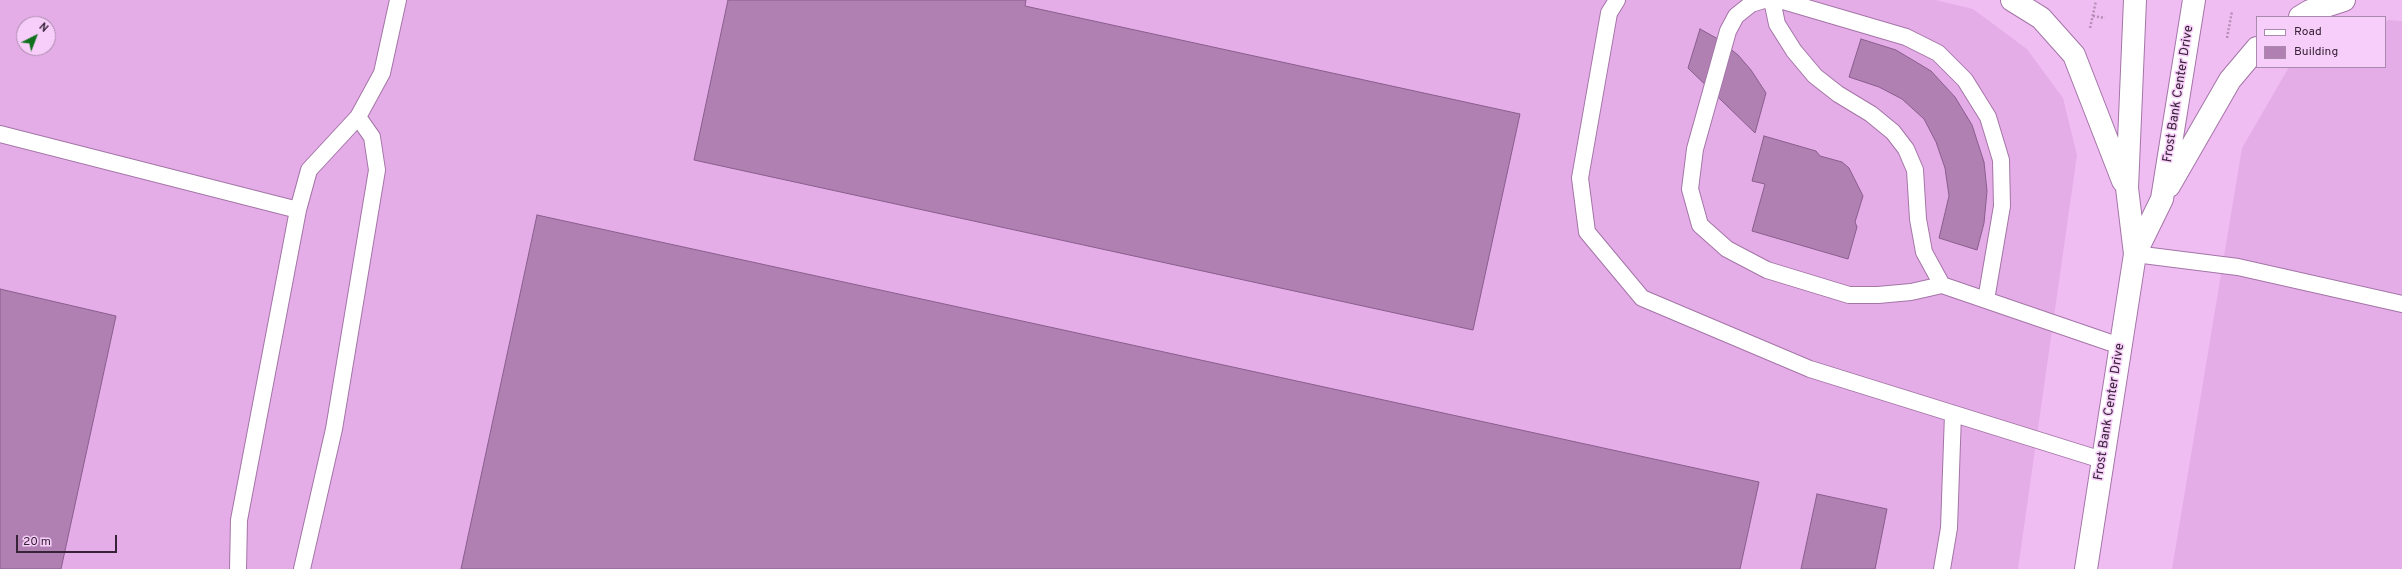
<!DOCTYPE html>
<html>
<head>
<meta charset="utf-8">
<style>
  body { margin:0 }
  #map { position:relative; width:2402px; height:569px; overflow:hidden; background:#f0bdf3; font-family:Overpass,sans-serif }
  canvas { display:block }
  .legend { position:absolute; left:2256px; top:16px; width:130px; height:52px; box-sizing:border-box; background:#f7cef9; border:1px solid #aa8aac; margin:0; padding:5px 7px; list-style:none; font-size:12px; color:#372338 }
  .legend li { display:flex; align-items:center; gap:8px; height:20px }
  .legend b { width:20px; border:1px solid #aa8aac }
  .north { position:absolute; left:16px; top:16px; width:40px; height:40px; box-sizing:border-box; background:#f7cef9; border:1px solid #aa8aac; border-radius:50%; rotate:42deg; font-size:11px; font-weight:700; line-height:16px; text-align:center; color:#372338 }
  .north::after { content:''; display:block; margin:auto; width:14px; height:18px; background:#0f701e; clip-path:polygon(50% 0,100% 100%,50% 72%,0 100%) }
  .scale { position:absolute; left:16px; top:535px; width:101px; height:18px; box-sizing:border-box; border:2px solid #372338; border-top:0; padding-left:5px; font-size:12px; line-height:14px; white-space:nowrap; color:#372338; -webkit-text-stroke:3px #f7cef9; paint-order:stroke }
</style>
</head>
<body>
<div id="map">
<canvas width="2402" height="569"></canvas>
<ul class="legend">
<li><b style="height:5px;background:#fff"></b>Road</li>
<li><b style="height:11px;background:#b080b3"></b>Building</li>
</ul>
<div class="north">N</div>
<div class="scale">20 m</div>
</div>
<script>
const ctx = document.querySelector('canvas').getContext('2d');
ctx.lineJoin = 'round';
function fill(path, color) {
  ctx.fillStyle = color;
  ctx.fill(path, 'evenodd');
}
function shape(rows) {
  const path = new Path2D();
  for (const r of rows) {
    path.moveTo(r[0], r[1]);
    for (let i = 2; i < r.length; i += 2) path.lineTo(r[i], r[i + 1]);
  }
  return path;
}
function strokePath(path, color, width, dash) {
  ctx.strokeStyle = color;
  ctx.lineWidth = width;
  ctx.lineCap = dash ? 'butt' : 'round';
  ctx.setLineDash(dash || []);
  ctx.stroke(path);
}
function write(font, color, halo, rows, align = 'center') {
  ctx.font = font + ' Overpass,sans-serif';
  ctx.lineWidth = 3;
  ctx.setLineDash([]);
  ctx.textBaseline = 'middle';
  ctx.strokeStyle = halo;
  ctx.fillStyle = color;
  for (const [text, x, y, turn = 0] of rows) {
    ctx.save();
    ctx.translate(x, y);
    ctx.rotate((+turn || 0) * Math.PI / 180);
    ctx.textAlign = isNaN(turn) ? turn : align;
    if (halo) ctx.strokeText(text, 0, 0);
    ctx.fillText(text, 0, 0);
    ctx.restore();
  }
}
fill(shape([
  [0,0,1936,0,1973,9,2027,49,2063,98,2077,155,2018,569,0,569],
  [24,24,48,24,48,48,24,48],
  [2389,20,2402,21,2402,569,2172,569,2242,148,2289,67,2385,67,2385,21]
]), '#e4ade7');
const building = shape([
  [728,0,1026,0,1025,6,1520,114,1473,330,694,160,728,0],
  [1700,29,1718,39,1738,55,1751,70,1766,93,1755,133,1688,68,1700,29],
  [1861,39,1896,50,1931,71,1955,97,1972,125,1984,162,1987,191,1984,223,1977,250,1939,238,1949,196,1945,168,1936,142,1924,119,1902,99,1879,87,1849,77,1861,39],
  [1764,136,1816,151,1820,156,1842,162,1849,168,1863,196,1855,222,1857,227,1848,259,1752,231,1765,184,1752,181,1764,136],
  [537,215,1759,482,1740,569,461,569,537,215],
  [0,289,116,316,61,569,0,569,0,289],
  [1817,494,1887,509,1875,569,1801,569,1817,494]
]);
fill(building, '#b080b3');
strokePath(building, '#8b5d8e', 1);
const service = shape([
  [1617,0,1609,13,1580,178,1587,232,1642,298,1810,369,2102,460],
  [1764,0,1751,4,1736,16,1728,31,1695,149,1690,189,1700,225,1727,249,1767,270,1849,295,1878,295,1911,292,1942,285],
  [1772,0,1777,24,1794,51,1815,76,1838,94,1871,114,1893,132,1906,149,1915,170,1918,219,1924,252,1942,285,2120,346],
  [1780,0,1906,37,1938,53,1965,80,1988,117,2001,160,2002,206,1986,300],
  [0,134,298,210],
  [2135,254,2238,267,2402,304],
  [238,569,239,520,298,210,309,170,358,117,382,73,398,0],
  [302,569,334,429,377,170,372,137,358,117],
  [1942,569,1949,528,1953,414]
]);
const secondary = shape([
  [2012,0,2041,18,2074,55,2123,181],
  [2300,17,2310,11,2344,0],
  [2169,186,2230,80,2257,48],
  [2135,254,2162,199,2194,0],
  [2086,569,2135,254,2127,188,2135,0]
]);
strokePath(service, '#a475a7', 18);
strokePath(secondary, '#a475a7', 24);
strokePath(shape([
  [2093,16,2105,18],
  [2090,28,2096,1],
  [2227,38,2232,11]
]), '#b68db8', 2.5, [2, 2]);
strokePath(service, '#fff', 16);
strokePath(secondary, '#fff', 22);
write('13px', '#372338', '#f7cef9', [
  ["Frost Bank Center Drive",2179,94,-81],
  ["Frost Bank Center Drive",2110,412,-81]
]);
</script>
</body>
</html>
